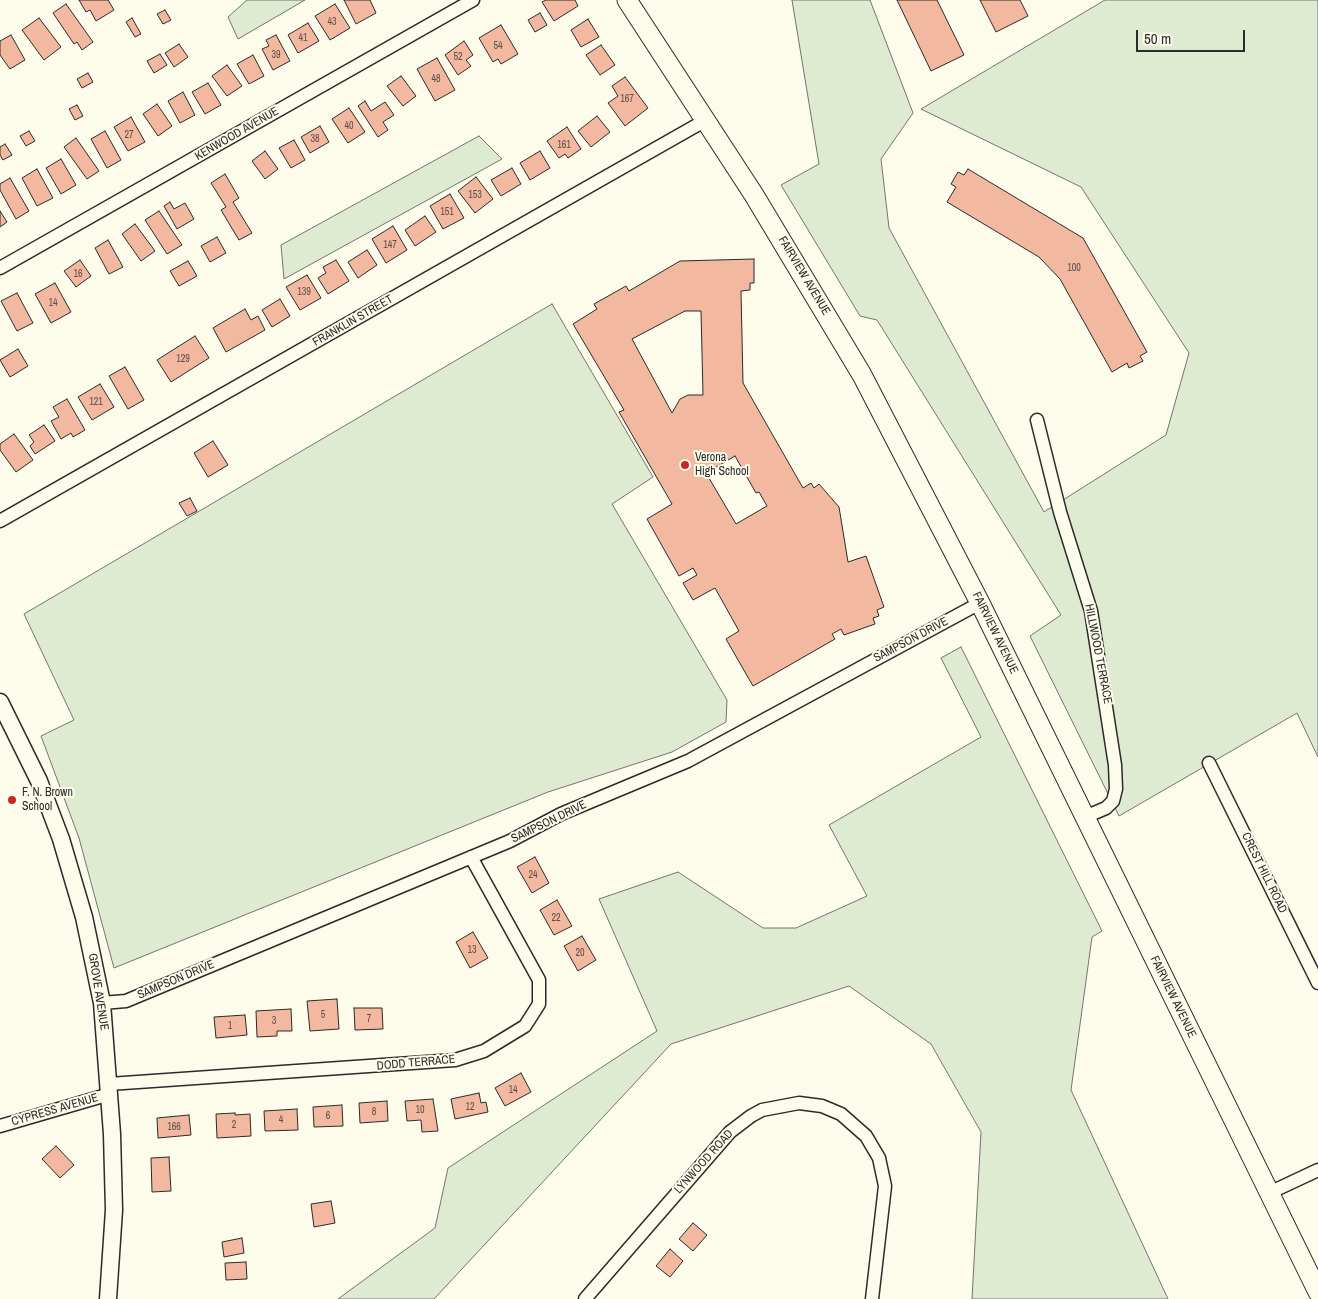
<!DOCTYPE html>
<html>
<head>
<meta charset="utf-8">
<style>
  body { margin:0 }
  #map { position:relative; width:1318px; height:1299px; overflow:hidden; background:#fdfbea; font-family:"Archivo Narrow",sans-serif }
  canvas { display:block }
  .scale { position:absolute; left:1136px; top:30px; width:109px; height:22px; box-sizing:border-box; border:2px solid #2b2b2b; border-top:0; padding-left:6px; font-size:15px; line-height:18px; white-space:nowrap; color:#2b2b2b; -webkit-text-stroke:4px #fdfbea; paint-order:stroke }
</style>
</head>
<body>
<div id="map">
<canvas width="1318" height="1299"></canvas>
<div class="scale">50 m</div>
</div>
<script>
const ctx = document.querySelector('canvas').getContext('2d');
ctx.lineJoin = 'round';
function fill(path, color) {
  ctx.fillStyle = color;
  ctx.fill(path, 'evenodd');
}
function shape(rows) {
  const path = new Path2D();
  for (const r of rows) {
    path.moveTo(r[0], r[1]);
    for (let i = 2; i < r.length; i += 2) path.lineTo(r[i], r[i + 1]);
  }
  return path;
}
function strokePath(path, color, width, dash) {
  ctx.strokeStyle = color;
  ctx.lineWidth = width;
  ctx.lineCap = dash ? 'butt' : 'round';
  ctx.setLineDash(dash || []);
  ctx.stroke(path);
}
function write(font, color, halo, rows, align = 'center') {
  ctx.font = font + ' "Archivo Narrow",sans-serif';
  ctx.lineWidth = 4;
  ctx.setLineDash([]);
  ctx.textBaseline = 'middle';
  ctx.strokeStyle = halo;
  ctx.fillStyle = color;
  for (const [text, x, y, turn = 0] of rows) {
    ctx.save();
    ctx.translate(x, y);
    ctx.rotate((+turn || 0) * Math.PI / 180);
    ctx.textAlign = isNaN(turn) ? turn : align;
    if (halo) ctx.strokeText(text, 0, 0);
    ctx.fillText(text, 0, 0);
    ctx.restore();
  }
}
const green = shape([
  [247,0,305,0,238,39,228,17,247,0],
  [792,0,870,0,913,113,881,159,889,228,1044,512,1166,435,1189,353,1081,187,921,109,1105,0,1318,0,1318,757,1297,713,1119,816,1030,636,1061,615,877,320,860,316,781,185,819,164,792,0],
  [479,136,502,159,284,279,281,245,479,136],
  [552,304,653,477,612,504,727,700,726,722,672,752,548,792,114,968,79,838,41,736,74,720,24,614,552,304],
  [961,647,1102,931,1092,937,1071,1090,1168,1299,972,1299,981,1132,931,1044,849,986,671,1044,434,1299,338,1299,435,1228,448,1168,657,1031,599,899,678,872,763,928,796,928,867,896,829,825,981,737,941,658,961,647]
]);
fill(green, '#deebd1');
strokePath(green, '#74746e', 1);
const building = shape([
  [79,0,108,0,114,10,96,21,90,10,86,12,79,0],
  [344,0,370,0,376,13,356,24,344,0],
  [546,0,575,0,578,6,554,21,542,2,546,0],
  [897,0,937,0,964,55,931,71,897,0],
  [980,0,1020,0,1028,16,996,32,980,0],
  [66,4,93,42,82,50,77,42,74,44,53,13,66,4],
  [335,4,350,28,330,40,315,16,335,4],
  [165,10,171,20,163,24,157,14,165,10],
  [540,13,547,25,535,32,528,20,540,13],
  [39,18,61,47,44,60,22,30,39,18],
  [132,18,141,34,135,37,126,22,132,18],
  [588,19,599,37,581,47,571,30,588,19],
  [308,23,319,41,298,53,288,35,308,23],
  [501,25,518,54,501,64,498,59,493,62,479,38,501,25],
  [11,35,25,60,10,69,0,55,0,41,11,35],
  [276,35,290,61,273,70,262,49,269,46,266,40,276,35],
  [464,41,473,55,466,60,471,66,458,75,445,55,464,41],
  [179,44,188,57,174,67,165,53,179,44],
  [601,45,615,65,600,75,586,55,601,45],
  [160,54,167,65,154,73,147,61,160,54],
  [253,55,264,76,249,84,237,64,253,55],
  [437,58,455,90,435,101,417,69,437,58],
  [227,65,242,86,227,96,212,76,227,65],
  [88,73,93,82,82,88,77,79,88,73],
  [401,76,416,96,403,106,387,86,401,76],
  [625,77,648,108,625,126,608,103,618,96,612,86,625,77],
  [208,83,221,105,205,114,192,92,208,83],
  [183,92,195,115,180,123,168,101,183,92],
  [365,101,371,111,385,102,394,115,383,122,388,130,378,137,358,106,365,101],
  [157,104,172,126,158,136,143,114,157,104],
  [77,105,83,116,75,120,69,109,77,105],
  [349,108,365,132,348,143,332,119,349,108],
  [597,116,610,132,591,147,578,131,597,116],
  [131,117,145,142,128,151,114,127,131,117],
  [320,126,329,142,310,153,301,137,320,126],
  [567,127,581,149,568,158,565,154,559,158,547,141,567,127],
  [29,131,35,141,26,146,20,136,29,131],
  [105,131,121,160,107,168,91,139,105,131],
  [76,138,99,171,87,179,64,147,76,138],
  [294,140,305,160,291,168,279,148,294,140],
  [5,144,12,155,3,160,0,155,0,147,5,144],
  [265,151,278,169,265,179,252,161,265,151],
  [540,151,550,168,530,180,520,163,540,151],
  [61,159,76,185,61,194,46,168,61,159],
  [512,168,521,184,501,196,491,180,512,168],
  [37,169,53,198,37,206,22,178,37,169],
  [968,169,1083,238,1147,352,1140,356,1143,361,1129,368,1127,363,1112,372,1060,279,1039,257,947,202,956,187,951,184,958,172,964,175,968,169],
  [225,174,239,198,233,202,252,233,239,240,221,210,226,207,211,183,225,174],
  [476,177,493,199,475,213,458,191,476,177],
  [10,178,29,211,16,219,0,190,0,184,10,178],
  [450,194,464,218,443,229,430,206,450,194],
  [170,202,174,209,185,203,194,219,177,229,164,206,170,202],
  [0,211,7,222,0,227,0,211],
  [159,211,182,245,167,254,145,220,159,211],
  [425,216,436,232,415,246,405,230,425,216],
  [135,224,155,251,141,261,122,234,135,224],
  [393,226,407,250,386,263,372,239,393,226],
  [217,237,226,253,210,262,201,246,217,237],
  [108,240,123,267,109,274,95,248,108,240],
  [367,250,377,265,358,278,348,262,367,250],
  [754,259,754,283,750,283,750,290,741,291,743,383,803,488,811,483,814,488,819,484,839,507,848,562,866,556,884,607,877,610,879,616,873,618,875,624,844,635,841,629,832,634,835,639,753,686,726,639,739,631,715,588,693,600,683,583,697,575,693,568,679,576,647,519,672,504,619,412,624,410,573,324,597,309,594,304,626,286,629,291,680,261,754,259],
  [685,311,701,311,703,395,688,395,680,399,672,413,632,339,685,311],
  [735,456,756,493,759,492,767,506,736,524,706,473,735,456],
  [80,260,91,276,76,287,64,271,80,260],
  [336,260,349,281,328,294,318,278,326,273,323,267,336,260],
  [188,261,197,276,179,286,170,271,188,261],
  [307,275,321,298,300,310,286,287,307,275],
  [55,283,71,312,51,323,35,294,55,283],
  [17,293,33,323,17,331,1,301,17,293],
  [280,299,290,316,272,327,262,310,280,299],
  [245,309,251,320,258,316,265,330,226,352,213,328,245,309],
  [195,336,209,358,171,382,157,360,195,336],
  [18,349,28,366,10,377,0,360,18,349],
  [125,367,144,400,128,409,109,376,125,367],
  [100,384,114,407,92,420,78,397,100,384],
  [67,399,85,430,73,437,71,433,61,439,51,421,59,417,53,407,67,399],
  [44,425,55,441,35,454,30,446,34,442,29,435,44,425],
  [14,434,33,460,16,472,0,450,0,444,14,434],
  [213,441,228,465,208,477,194,453,213,441],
  [190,498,197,511,187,516,179,503,190,498],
  [535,857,549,883,532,893,517,867,535,857],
  [557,900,572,926,554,935,540,910,557,900],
  [473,932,488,958,470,968,456,942,473,932],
  [582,936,596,960,578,971,564,946,582,936],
  [337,999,339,1029,310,1031,307,1001,337,999],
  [354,1008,382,1008,383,1029,355,1030,354,1008],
  [291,1009,292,1031,277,1031,277,1036,257,1037,256,1011,291,1009],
  [245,1015,247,1035,216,1038,214,1017,245,1015],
  [521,1073,531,1092,505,1106,495,1088,521,1073],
  [479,1093,481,1103,486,1102,488,1112,455,1119,451,1099,479,1093],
  [433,1099,438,1131,422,1132,421,1120,407,1121,405,1101,433,1099],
  [387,1101,388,1121,360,1123,359,1103,387,1101],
  [342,1105,343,1126,314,1127,313,1107,342,1105],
  [297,1109,298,1130,265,1131,264,1111,297,1109],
  [235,1113,235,1115,250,1114,251,1136,217,1138,216,1114,235,1113],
  [189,1115,191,1135,158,1138,157,1118,189,1115],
  [56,1146,74,1165,60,1178,42,1159,56,1146],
  [169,1157,171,1191,152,1192,151,1158,169,1157],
  [331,1201,335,1223,314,1227,311,1204,331,1201],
  [693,1223,707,1235,693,1251,679,1239,693,1223],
  [242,1238,244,1253,224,1257,222,1242,242,1238],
  [670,1249,683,1261,670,1277,656,1266,670,1249],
  [246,1262,247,1279,226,1280,225,1263,246,1262]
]);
fill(building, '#f2b8a0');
strokePath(building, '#2b2b2b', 1);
const minor = shape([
  [0,268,473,0],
  [1037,420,1060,512,1091,611,1115,765,1116,789,1113,801,1106,808,1085,817],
  [0,521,706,120],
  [1209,763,1318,983],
  [102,1003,126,1001,510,841,561,814,688,761,980,603],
  [109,1084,455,1060,484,1051,525,1026,539,1004,539,980,471,857],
  [0,1126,110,1094],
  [1269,1193,1318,1170],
  [585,1299,730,1132,751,1116,762,1110,799,1103,822,1106,841,1114,866,1136,879,1158,885,1186,872,1299]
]);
const tertiary = shape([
  [0,702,39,781,61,839,84,917,102,1003,112,1134,114,1210,108,1299]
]);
const secondary = shape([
  [627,0,754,195,862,375,980,603,1318,1292]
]);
strokePath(minor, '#2b2b2b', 15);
strokePath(tertiary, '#2b2b2b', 19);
strokePath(secondary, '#2b2b2b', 21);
strokePath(minor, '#fdfbea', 12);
strokePath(tertiary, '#fdfbea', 16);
strokePath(secondary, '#fdfbea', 19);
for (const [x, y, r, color] of [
  [685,465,5,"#c62828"],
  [12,800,5,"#c62828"]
]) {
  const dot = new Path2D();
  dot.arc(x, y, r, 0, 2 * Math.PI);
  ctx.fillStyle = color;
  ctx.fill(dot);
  strokePath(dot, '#fdfbea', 2);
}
write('10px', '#5d4e48', null, [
  ["43",332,22],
  ["41",303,38],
  ["54",498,46],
  ["39",276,55],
  ["52",458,57],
  ["48",436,79],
  ["167",627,99],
  ["40",349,126],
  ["27",129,135],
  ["38",315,139],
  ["161",564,145],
  ["153",475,195],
  ["151",447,212],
  ["147",390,245],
  ["100",1074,268],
  ["16",78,274],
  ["139",304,292],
  ["14",53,303],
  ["129",183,359],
  ["121",96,402],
  ["24",533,875],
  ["22",556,918],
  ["13",472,950],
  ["20",580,953],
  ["5",323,1015],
  ["7",369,1019],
  ["3",274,1021],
  ["1",230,1026],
  ["14",513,1090],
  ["12",470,1107],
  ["10",420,1110],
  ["8",374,1112],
  ["6",328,1116],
  ["4",281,1120],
  ["2",234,1125],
  ["166",174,1127]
]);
write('12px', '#2b2b2b', '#fdfbea', [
  ["KENWOOD AVENUE",237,134,-30],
  ["FAIRVIEW AVENUE",804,276,59],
  ["FRANKLIN STREET",353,321,-30],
  ["FAIRVIEW AVENUE",995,633,64],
  ["SAMPSON DRIVE",911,640,-28],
  ["HILLWOOD TERRACE",1098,654,79],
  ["SAMPSON DRIVE",549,822,-26],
  ["CREST HILL ROAD",1264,873,64],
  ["SAMPSON DRIVE",176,980,-23],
  ["GROVE AVENUE",98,992,81],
  ["FAIRVIEW AVENUE",1173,997,64],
  ["DODD TERRACE",416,1063,-5],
  ["CYPRESS AVENUE",55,1110,-16],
  ["LYNWOOD ROAD",704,1162,-48]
]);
write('12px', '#2b2b2b', '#fdfbea', [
  ["Verona",695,458],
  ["High School",695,472],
  ["F. N. Brown",22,793],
  ["School",22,807]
], 'left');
</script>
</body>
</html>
